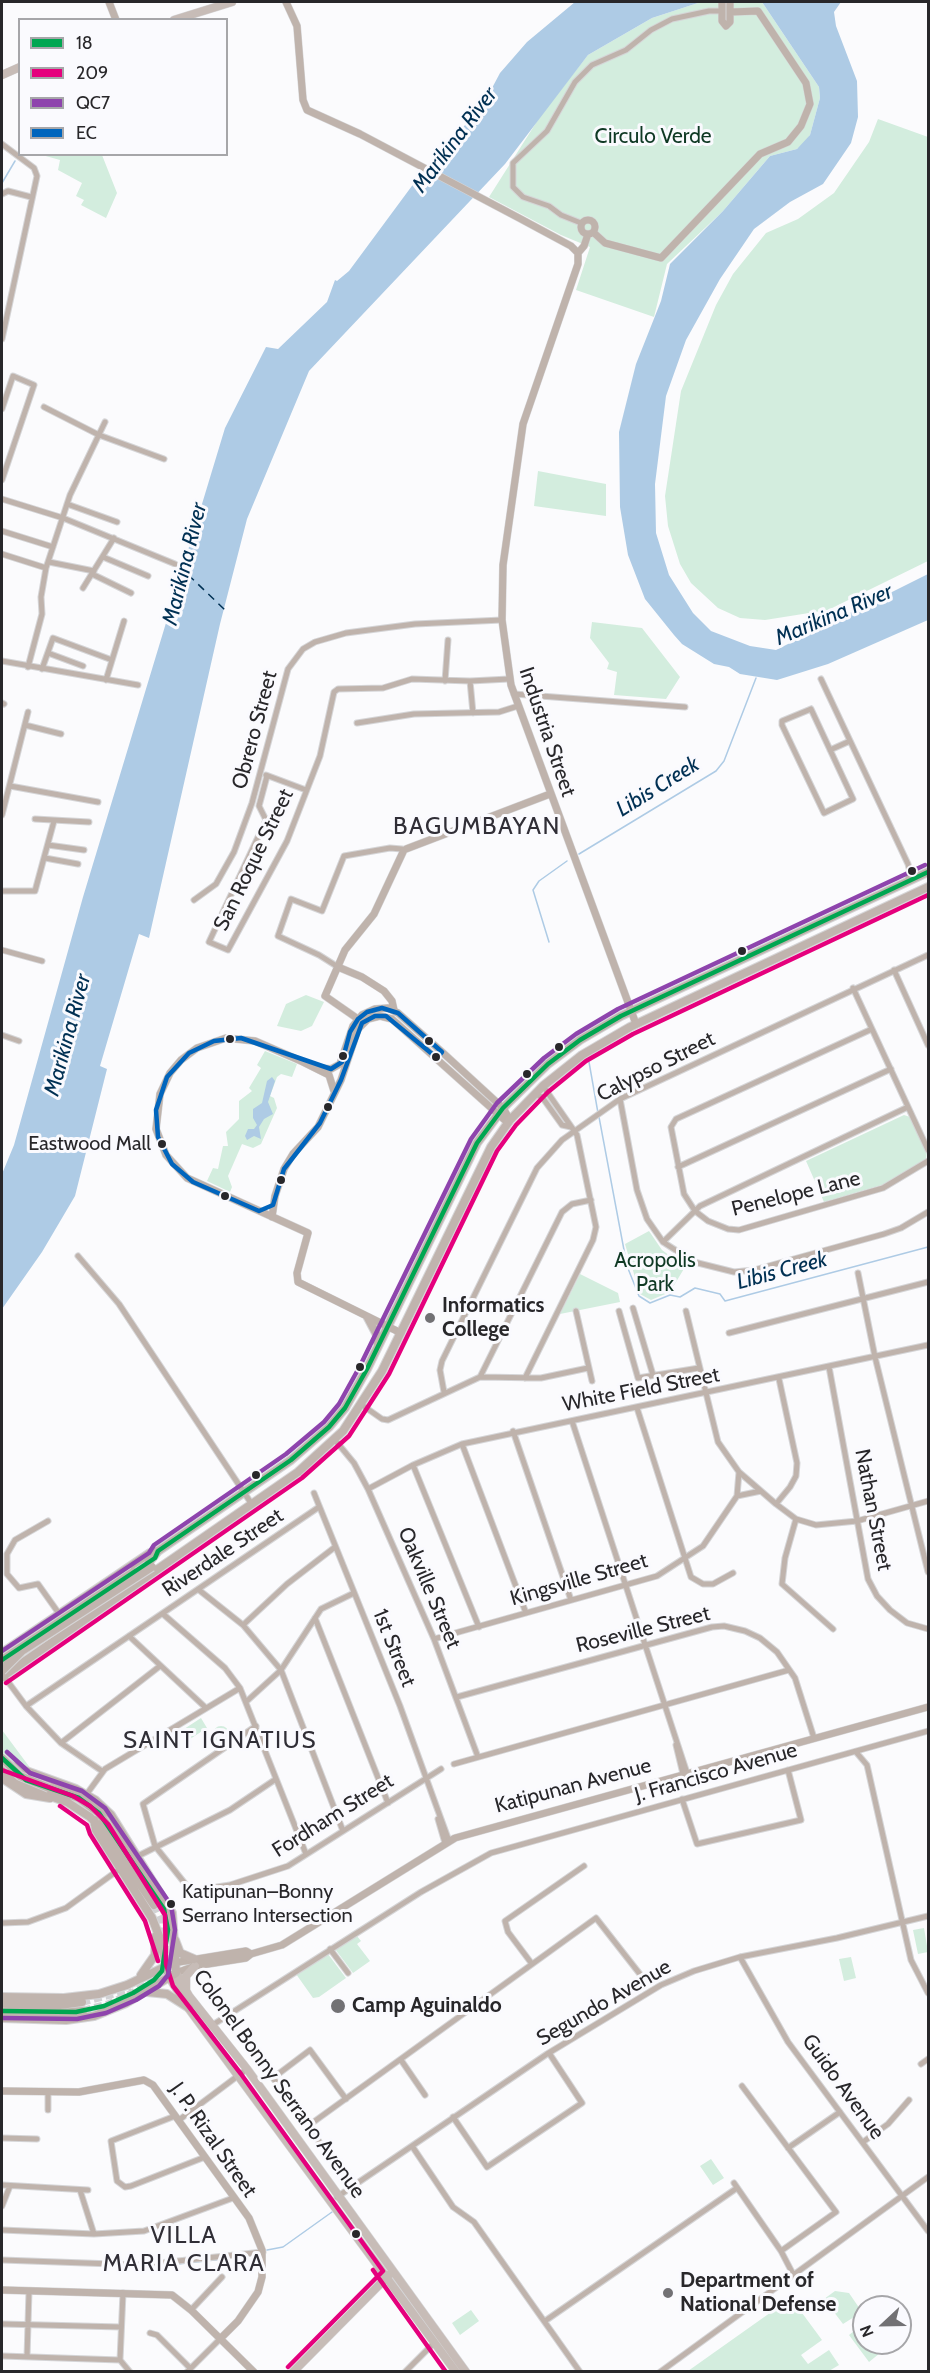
<!DOCTYPE html>
<html>
<head>
<meta charset="utf-8">
<style>
  body { margin:0 }
  #map { position:relative; width:930px; height:2373px; overflow:hidden; background:#fbfbfd; font-family:Cabin,sans-serif }
  canvas { display:block }
  .frame { position:absolute; inset:0; border:3px solid #28272a; pointer-events:none }
  .legend { position:absolute; left:18px; top:18px; width:210px; height:138px; box-sizing:border-box; background:#fafafe; border:2px solid #a6a6a9; margin:0; padding:8px 10px; list-style:none; font-size:18px; color:#28272a }
  .legend li { display:flex; align-items:center; gap:12px; height:30px }
  .legend b { width:30px; border:2px solid #a6a6a9 }
  .north { position:absolute; left:852px; top:2295px; width:60px; height:60px; box-sizing:border-box; background:#fafafe; border:2px solid #a6a6a9; border-radius:50%; rotate:248deg; font-size:16px; font-weight:700; line-height:24px; text-align:center; color:#28272a }
  .north::after { content:''; display:block; margin:auto; width:21px; height:27px; background:#727174; clip-path:polygon(50% 0,100% 100%,50% 72%,0 100%) }
</style>
</head>
<body>
<div id="map">
<canvas width="930" height="2373"></canvas>
<div class="frame"></div>
<ul class="legend">
<li><b style="height:8px;background:#00a651"></b>18</li>
<li><b style="height:8px;background:#e5007d"></b>209</li>
<li><b style="height:8px;background:#8e44ad"></b>QC7</li>
<li><b style="height:8px;background:#0065bd"></b>EC</li>
</ul>
<div class="north">N</div>
</div>
<script>
const ctx = document.querySelector('canvas').getContext('2d');
ctx.lineJoin = 'round';
function fill(path, color) {
  ctx.fillStyle = color;
  ctx.fill(path, 'evenodd');
}
function shape(rows) {
  const path = new Path2D();
  for (const r of rows) {
    if (r.length === 3) {
      path.moveTo(r[0] + r[2], r[1]);
      path.arc(r[0], r[1], r[2], 0, 2 * Math.PI);
      continue;
    }
    path.moveTo(r[0], r[1]);
    for (let i = 2; i < r.length; i += 2) path.lineTo(r[i], r[i + 1]);
  }
  return path;
}
function strokePath(path, color, width, dash) {
  ctx.strokeStyle = color;
  ctx.lineWidth = width;
  ctx.lineCap = dash ? 'butt' : 'round';
  ctx.setLineDash(dash || []);
  ctx.stroke(path);
}
function write(font, color, halo, rows, align = 'center') {
  ctx.font = font + ' Cabin,sans-serif';
  ctx.lineWidth = 6;
  ctx.setLineDash([]);
  ctx.textBaseline = 'middle';
  ctx.strokeStyle = halo;
  ctx.fillStyle = color;
  for (const [text, x, y, turn = 0] of rows) {
    ctx.save();
    ctx.translate(x, y);
    ctx.rotate((+turn || 0) * Math.PI / 180);
    ctx.textAlign = isNaN(turn) ? turn : align;
    if (halo) ctx.strokeText(text, 0, 0);
    ctx.fillText(text, 0, 0);
    ctx.restore();
  }
}
fill(shape([
  [701,2,762,2,819,87,820,98,810,135,805,143,797,149,770,156,723,211,667,264,654,317,576,290,590,247,561,235,489,197,541,115,588,55,652,18],
  [878,119,928,137,928,561,828,610,765,620,740,618,718,608,691,583,680,564,668,526,665,496,681,391,716,305,733,274,766,233,798,219,834,193,869,142],
  [42,155,102,155,117,193,106,218,81,205,84,200,76,196,82,183,58,170,60,160],
  [538,471,606,484,606,516,534,506],
  [592,622,642,628,680,677,666,699,614,695,617,672,607,669,609,663,590,638],
  [306,995,324,1002,312,1026,301,1031,277,1026,286,1004],
  [265,1051,297,1064,292,1077,281,1074,277,1077,270,1096,274,1098,277,1108,261,1144,253,1148,242,1144,228,1176,232,1187,230,1192,207,1181,213,1168,218,1169,223,1146,228,1146,226,1132,239,1119,239,1101,252,1091,249,1088,261,1068,257,1065],
  [904,1115,910,1117,927,1151,926,1159,882,1185,824,1202,806,1161],
  [649,1231,662,1250,685,1267,670,1292,651,1300,640,1294,625,1244],
  [580,1274,618,1293,620,1302,560,1314],
  [201,1718,207,1728,187,1741,181,1731],
  [221,1734,8],
  [2,1730,34,1773,17,1762,2,1758],
  [924,1928,928,1952,918,1954,913,1930],
  [357,1936,361,1941,357,1944,370,1961,353,1973,335,1949],
  [328,1954,346,1978,319,1997,313,1998,296,1974],
  [851,1957,856,1978,844,1981,839,1959],
  [711,2159,724,2178,713,2185,700,2166],
  [835,2291,849,2293,862,2312,843,2324,824,2299],
  [791,2298,822,2340,801,2355,808,2364,829,2350,839,2365,829,2371,688,2371],
  [471,2310,479,2321,460,2335,452,2323],
  [864,2323,864,2343,884,2343,880,2353,869,2362,849,2335]
]), '#d3edde');
fill(shape([
  [575,2,701,2,652,18,588,55,505,164,309,371,247,519,220,624,149,938,139,934,100,1066,107,1069,75,1196,42,1252,2,1309,2,1174,14,1145,83,897,225,428,266,347,278,349,327,302,335,280,337,281,349,271,420,175,483,105,500,73,527,42],
  [762,2,841,2,834,12,836,26,857,81,858,117,851,143,823,184,790,202,754,229,720,279,686,340,666,396,655,484,656,533,669,575,693,613,711,631,750,646,776,650,928,574,928,620,828,664,777,680,740,674,729,667,714,664,682,644,674,635,645,599,628,555,620,507,619,432,636,364,661,301,670,264,723,211,770,156,797,149,810,135,820,98,819,87],
  [272,1077,275,1081,268,1102,273,1114,264,1119,259,1127,261,1139,254,1136,247,1140,245,1136,248,1129,254,1129,257,1125,253,1118,253,1109,262,1103,267,1081]
]), '#aecbe5');
strokePath(shape([
  [19,152,20,151],
  [2,183,15,161],
  [579,854,716,771,724,761,756,678],
  [549,942,533,890,539,881,567,861],
  [589,1062,598,1113],
  [599,1117,627,1266,639,1296,650,1303,670,1295,680,1297,695,1288,720,1294,725,1301,928,1247],
  [2,1604,2,1605],
  [267,2250,283,2247,332,2212],
  [178,2264,224,2259]
]), '#aecbe5', 1.5);
strokePath(shape([
  [178,565,225,610]
]), '#003053', 1.5, [8, 6]);
strokePath(shape([
  [154,1905,161,1921,162,1939],
  [82,2002,131,1989],
  [83,2011,109,2004,133,1993,160,1974,165,1960,168,1930,167,1916,159,1902]
]), '#d1d1d3', 8, [8, 4]);
const minor = shape([
  [2,144,34,168,37,176,2,339],
  [2,194,8,191,31,197],
  [581,223,561,215,549,206,523,197,513,187,513,163,547,131,575,82,592,65,626,50,651,30,672,19,709,11,722,11],
  [44,407,99,435,164,459],
  [2,409,13,376,34,385,2,480],
  [2,499,63,518,175,564],
  [67,504,117,522],
  [2,531,53,547],
  [2,554,46,568],
  [103,557,148,576],
  [49,562,94,571],
  [92,574,131,593],
  [83,588,114,538],
  [48,653,83,666],
  [2,661,138,685],
  [28,667,42,614,41,597,46,568,70,495,105,422],
  [42,669,53,638,112,660],
  [821,679,908,864,910,872,907,882],
  [106,680,124,621],
  [445,681,448,640],
  [470,681,473,713],
  [514,694,685,707],
  [2,703,4,704],
  [811,709,853,799,824,813,782,725,782,721,811,709],
  [357,723,414,714,499,712,518,706],
  [25,725,61,734],
  [830,750,850,741],
  [266,775,306,790],
  [267,776,259,806,266,820,209,942,228,950,287,841,320,756,334,692,338,689,383,688,412,679,470,681,509,679],
  [10,786,98,802],
  [2,815,28,712],
  [35,819,89,822],
  [48,845,84,850],
  [45,858,78,864],
  [2,891,35,891,54,821],
  [194,900,216,884,234,852,252,803,288,669,303,649,315,642,346,633,415,624,502,620],
  [2,950,42,961],
  [338,967,319,955,278,936,291,899,322,911,344,856,390,848,402,849],
  [894,970,928,1045],
  [853,988,928,1150],
  [872,1029,676,1119,671,1127,684,1194,695,1211,708,1221,728,1229,739,1230,883,1188,928,1161],
  [2,1035,19,1041],
  [535,1094,542,1097,562,1125,571,1127],
  [620,1099,637,1190,647,1219,663,1242,694,1262,734,1272,754,1270,884,1234,901,1228,928,1212],
  [678,1167,891,1069],
  [663,1242,700,1206,908,1107],
  [78,1256,119,1304,251,1503],
  [858,1273,875,1357,928,1572],
  [633,1308,653,1375],
  [576,1311,592,1381],
  [619,1311,638,1378,699,1368],
  [686,1311,718,1442,739,1472,776,1504,796,1519,816,1525,857,1521,928,1501],
  [729,1333,928,1282],
  [829,1367,868,1579,877,1596,890,1610,907,1623,928,1629],
  [480,1377,562,1212,572,1204,591,1200],
  [525,1378,593,1240,596,1227,577,1135,543,1086],
  [444,1392,440,1370,442,1361,537,1168,562,1140,620,1099,928,955],
  [362,1405,382,1419,388,1420,480,1377,541,1378,588,1368],
  [637,1408,691,1577,703,1584,713,1584,733,1573],
  [572,1421,687,1773],
  [513,1431,571,1600],
  [335,1440,354,1463,368,1489,434,1639,478,1757],
  [462,1444,526,1613],
  [413,1465,479,1627],
  [368,1489,413,1465,462,1444,928,1345],
  [314,1493,400,1706,449,1841],
  [737,1496,761,1491],
  [776,1504,790,1487,796,1476,797,1463,779,1379],
  [796,1519,785,1558,782,1584,833,1629],
  [48,1521,15,1540,7,1554,7,1574,19,1588,38,1584,60,1615],
  [199,1590,243,1625,281,1670,343,1831],
  [163,1614,225,1668,240,1688,306,1854],
  [315,1618,388,1803],
  [243,1625,287,1584,335,1547],
  [129,1636,206,1708],
  [434,1639,657,1576,703,1546,737,1496,739,1472],
  [3,1675,26,1706,61,1743,102,1771],
  [457,1697,712,1627,724,1626,745,1631,760,1638,777,1652,795,1678,814,1738],
  [247,1701,281,1670,321,1609,354,1593],
  [26,1706,319,1507],
  [256,1726,143,1804,155,1846,191,1891,230,1885,288,1866,441,1769],
  [61,1743,160,1666],
  [676,1745,683,1774],
  [856,1752,867,1765,911,1960,928,1993],
  [454,1764,789,1670],
  [86,1795,105,1769,240,1688],
  [682,1799,697,1844,801,1820,788,1770],
  [438,1819,445,1843],
  [140,1855,230,1810,276,1779],
  [2,1923,28,1922,66,1908,121,1868],
  [330,1949,348,1973],
  [740,1957,788,2042,928,2231],
  [532,1964,508,1932,505,1921,584,1866],
  [211,2026,421,1892,491,1853,928,1731],
  [401,2060,425,2095],
  [921,2064,928,2059],
  [742,2086,836,2212,781,2251],
  [346,2099,310,2050,273,2078,352,2187],
  [48,2110,48,2093],
  [175,2116,111,2141,117,2181,125,2187,131,2186,205,2157],
  [453,2117,487,2167,582,2103,549,2053],
  [179,2120,247,2069],
  [308,2126,596,1918,643,1978],
  [2,2138,37,2139],
  [863,2142,888,2124,909,2100],
  [412,2146,453,2207,474,2222,580,2372],
  [788,2148,840,2112],
  [734,2183,781,2251,794,2276],
  [2,2185,88,2190],
  [80,2190,94,2234],
  [337,2197,547,2054,661,1985,694,1971,740,1957,837,1938,928,1916],
  [2,2206,10,2186],
  [2,2230,94,2234,144,2231,233,2198],
  [2,2260,140,2265,263,2252],
  [123,2293,120,2360,130,2372],
  [191,2310,222,2277],
  [545,2321,737,2188],
  [2,2324,121,2327],
  [150,2333,157,2335,190,2368],
  [2,2356,120,2360],
  [27,2357,29,2291],
  [187,2372,220,2339],
  [405,2372,435,2342],
  [660,2372,928,2177]
]);
const tertiary = shape([
  [109,2,116,20],
  [286,2,297,26,303,100,307,110,360,134,519,218,571,246,578,253],
  [722,2,722,21,726,26,730,22,730,2],
  [588,227,7],
  [593,232,605,243,661,258,760,154,788,142,801,126,810,104,806,83,758,11,731,12],
  [588,234,584,246,578,253,578,264,523,424,503,565,502,620,511,685,636,1024],
  [406,849,550,794],
  [338,967,362,977,384,991,392,1001,394,1010],
  [358,1019,325,996,345,950,374,914,403,852],
  [320,1068,331,1069,340,1064,353,1026,362,1015,375,1009,388,1008,398,1013,442,1052,503,1108,510,1120],
  [334,1091,329,1075,301,1061,255,1041,226,1038,197,1048,181,1060,170,1073,160,1094,156,1129,166,1155,187,1178,308,1233,297,1273,298,1282,401,1333],
  [272,1217,275,1196,284,1169,293,1154,318,1127,341,1080,358,1029,368,1019,380,1016,392,1019,508,1123],
  [173,1963,246,1951,251,1954],
  [176,1973,195,1966,246,1958,251,1954,282,1945,455,1838,928,1707],
  [2,2091,79,2092,144,2080,153,2085,249,2218,262,2250,262,2277,258,2292,238,2321,220,2339],
  [2,2290,172,2295,191,2310,254,2372]
]);
const secondary = shape([
  [174,20,232,2],
  [2,75,20,67],
  [176,1973,189,1996,247,2069,466,2372],
  [169,1977,189,2009,456,2372],
  [186,1990,186,1976,195,1966],
  [293,2372,389,2275]
]);
const primary = shape([
  [368,1318,377,1335,378,1345],
  [149,1562,158,1551],
  [2,1653,150,1553,158,1551,291,1460,329,1427,345,1408,367,1369,477,1143,503,1108,548,1064,580,1040,621,1016,928,872],
  [2,1677,298,1472,343,1431,382,1371,491,1147,510,1120,543,1086,582,1055,630,1027,928,887],
  [2,1769,25,1787,67,1802,90,1817,105,1832,154,1905],
  [2,1778,26,1794,50,1798],
  [49,1788,79,1798,99,1813,159,1902],
  [94,1820,96,1830,152,1918,161,1941,167,1971],
  [175,1940,180,1953,194,1959],
  [141,1975,155,1955,156,1936],
  [147,1992,167,1994,189,2008],
  [2,1997,64,1998,99,1994,127,1985,173,1963],
  [2,2003,60,2005,82,2002],
  [2,2011,62,2013,83,2011],
  [2,2018,66,2020,94,2016,126,2003,176,1973,172,1913,111,1815,95,1800,76,1789,4,1763]
]);
strokePath(minor, '#d5d5d7', 7);
strokePath(tertiary, '#d5d5d7', 8);
strokePath(secondary, '#d5d5d7', 9);
strokePath(primary, '#d5d5d7', 10);
strokePath(minor, '#bfb3ac', 5);
strokePath(tertiary, '#bfb3ac', 7);
strokePath(secondary, '#c7bcb7', 8);
strokePath(primary, '#c0b4ae', 8);
const primaryBridge = shape([
  [2,1660,133,1572],
  [2,1671,22,1651,152,1567],
  [2,1758,20,1776,49,1788]
]);
strokePath(primaryBridge, '#d5d5d7', 10, []);
strokePath(primaryBridge, '#c0b4ae', 8);
strokePath(shape([
  [2,1660,155,1558,158,1551,291,1460,329,1427,345,1408,367,1369,477,1143,503,1108,548,1064,580,1040,621,1016,928,872],
  [2,1758,26,1780,79,1798,99,1813,164,1909,168,1930,162,1971,154,1980,133,1993,104,2006,76,2012,2,2011]
]), '#00a651', 4.5);
strokePath(shape([
  [6,1683,302,1478,349,1436,389,1374,497,1151,516,1125,548,1092,586,1061,633,1034,928,895],
  [2,1770,73,1796,90,1806,108,1824,165,1915,166,1964,173,1986,241,2074,383,2271,288,2367],
  [60,1806,87,1825,90,1834,145,1921,158,1961],
  [373,2270,446,2372]
]), '#e5007d', 4.5);
strokePath(shape([
  [2,1651,149,1553,154,1545,286,1454,324,1422,339,1404,360,1366,471,1139,497,1103,544,1058,576,1034,618,1009,925,865],
  [2,2018,77,2019,106,2013,136,2000,159,1986,168,1975,175,1930,171,1905,105,1808,82,1791,30,1773,7,1752]
]), '#8e44ad', 4.5);
strokePath(shape([
  [382,1008,398,1013,442,1052,437,1058,386,1016,375,1016,362,1023,341,1080,320,1123,284,1169,273,1205,259,1211,193,1182,172,1164,158,1137,156,1110,167,1077,189,1053,214,1041,241,1038,331,1069,342,1062,350,1032,358,1019,367,1012,382,1008]
]), '#0065bd', 4.5);
for (const [x, y, r, color] of [
  [912,871,5,"#28272a"],
  [742,951,5,"#28272a"],
  [230,1039,5,"#28272a"],
  [429,1041,5,"#28272a"],
  [559,1047,5,"#28272a"],
  [343,1056,5,"#28272a"],
  [436,1057,5,"#28272a"],
  [527,1074,5,"#28272a"],
  [328,1107,5,"#28272a"],
  [162,1144,5,"#28272a"],
  [281,1180,5,"#28272a"],
  [225,1196,5,"#28272a"],
  [430,1318,6,"#727174"],
  [360,1367,5,"#28272a"],
  [256,1475,5,"#28272a"],
  [171,1904,5,"#28272a"],
  [338,2006,8,"#727174"],
  [356,2234,5,"#28272a"],
  [668,2293,6,"#727174"]
]) {
  const dot = new Path2D();
  dot.arc(x, y, r, 0, 2 * Math.PI);
  ctx.fillStyle = color;
  ctx.fill(dot);
  strokePath(dot, '#fafafe', 2);
}
write('20px', '#28272a', '#fafafe', [
  ["Eastwood Mall",151,1144],
  ["Katipunan–Bonny",182,1892,"left"],
  ["Serrano Intersection",182,1916,"left"]
], 'right');
write('21px', '#0f3924', '#fafafe', [
  ["Circulo Verde",653,137],
  ["Acropolis",655,1261],
  ["Park",655,1285]
]);
write('21px', '#28272a', '#fafafe', [
  ["Obrero Street",255,730,-75],
  ["Industria Street",547,732,71],
  ["San Roque Street",254,860,-64],
  ["Calypso Street",656,1067,-27],
  ["Penelope Lane",796,1194,-14],
  ["White Field Street",641,1390,-11],
  ["Nathan Street",873,1510,79],
  ["Riverdale Street",223,1553,-34],
  ["Kingsville Street",579,1580,-16],
  ["Oakville Street",429,1588,67],
  ["Roseville Street",643,1630,-14],
  ["1st Street",394,1648,68],
  ["J. Francisco Avenue",716,1773,-16],
  ["Katipunan Avenue",573,1786,-15],
  ["Fordham Street",333,1816,-32],
  ["Segundo Avenue",604,2003,-30],
  ["Colonel Bonny Serrano Avenue",279,2084,54],
  ["Guido Avenue",843,2087,54],
  ["J. P. Rizal Street",213,2140,55]
]);
write('bold 21px', '#28272a', '#fafafe', [
  ["Informatics",442,1306],
  ["College",442,1330],
  ["Camp Aguinaldo",352,2006],
  ["Department of",680,2281],
  ["National Defense",680,2305]
], 'left');
write('italic 22px', '#003053', '#fafafe', [
  ["Marikina River",455,140,-53],
  ["Marikina River",185,564,-76],
  ["Marikina River",834,615,-23],
  ["Libis Creek",658,787,-32],
  ["Marikina River",68,1035,-75],
  ["Libis Creek",782,1271,-15]
]);
ctx.letterSpacing = '1.5px';
write('24px', '#302e36', '#fafafe', [
  ["BAGUMBAYAN",477,827],
  ["SAINT IGNATIUS",220,1741],
  ["VILLA",184,2236],
  ["MARIA CLARA",184,2264]
]);
ctx.letterSpacing = '0px';
</script>
</body>
</html>
